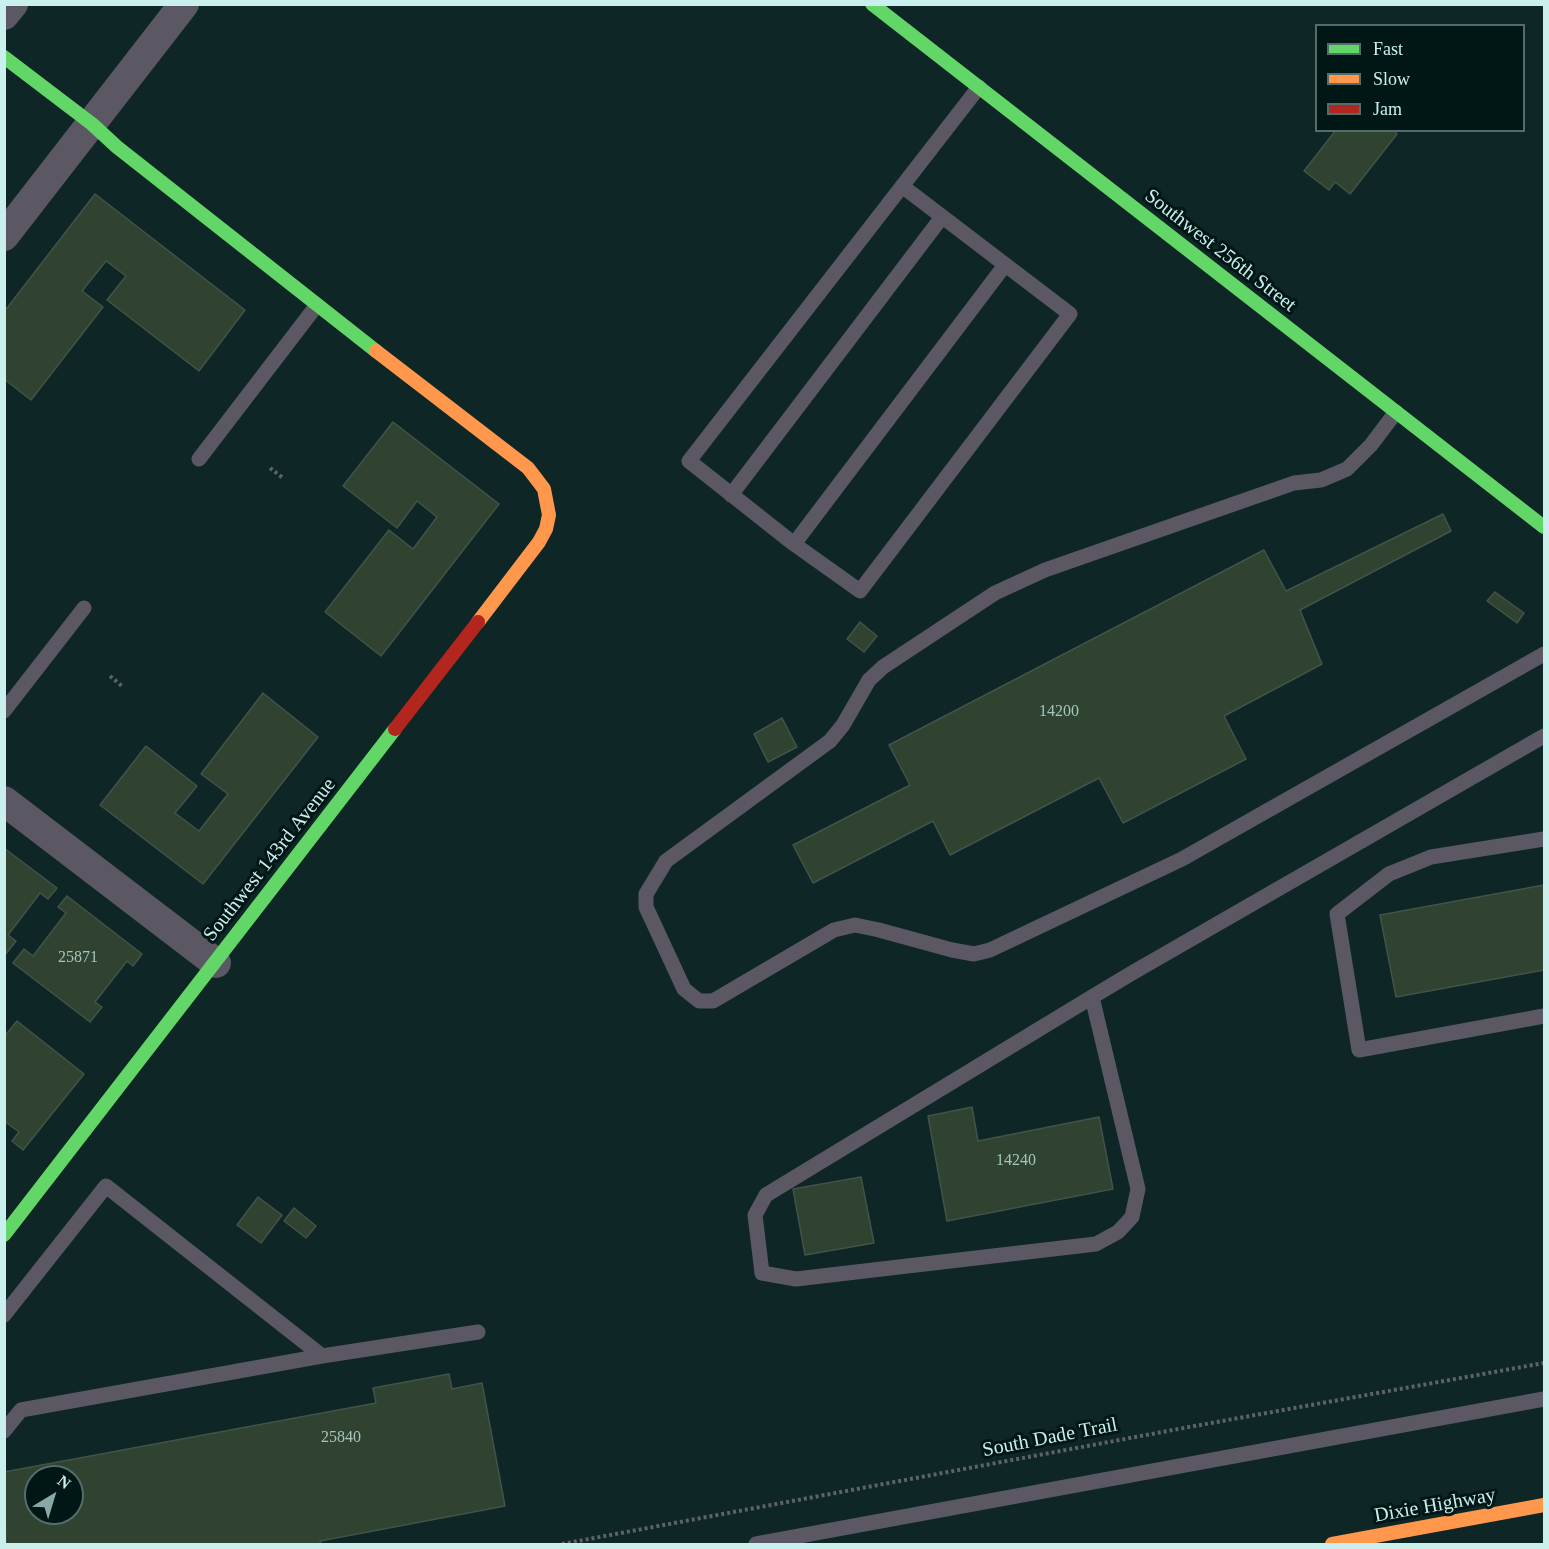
<!DOCTYPE html>
<html>
<head>
<meta charset="utf-8">
<style>
  body { margin:0 }
  #map { position:relative; width:1549px; height:1549px; overflow:hidden; background:#0e2625; font-family:"Times New Roman",serif }
  canvas { display:block }
  .frame { position:absolute; inset:0; border:6px solid #caf0ed; pointer-events:none }
  .legend { position:absolute; left:1315px; top:24px; width:210px; height:108px; box-sizing:border-box; background:#001716; border:2px solid #516e6c; margin:0; padding:8px 10px; list-style:none; font-size:18px; color:#caf0ed }
  .legend li { display:flex; align-items:center; gap:12px; height:30px }
  .legend b { width:30px; border:2px solid #516e6c }
  .north { position:absolute; left:24px; top:1465px; width:60px; height:60px; box-sizing:border-box; background:#001716; border:2px solid #516e6c; border-radius:50%; rotate:38deg; font-size:16px; font-weight:700; line-height:24px; text-align:center; color:#caf0ed }
  .north::after { content:''; display:block; margin:auto; width:21px; height:27px; background:#88a9a7; clip-path:polygon(50% 0,100% 100%,50% 72%,0 100%) }
</style>
</head>
<body>
<div id="map">
<canvas width="1549" height="1549"></canvas>
<div class="frame"></div>
<ul class="legend">
<li><b style="height:8px;background:#63d668"></b>Fast</li>
<li><b style="height:8px;background:#ff974d"></b>Slow</li>
<li><b style="height:8px;background:#b3261e"></b>Jam</li>
</ul>
<div class="north">N</div>
</div>
<script>
const ctx = document.querySelector('canvas').getContext('2d');
ctx.lineJoin = 'round';
function fill(path, color) {
  ctx.fillStyle = color;
  ctx.fill(path, 'evenodd');
}
function shape(rows) {
  const path = new Path2D();
  for (const r of rows) {
    path.moveTo(r[0], r[1]);
    for (let i = 2; i < r.length; i += 2) path.lineTo(r[i], r[i + 1]);
  }
  return path;
}
function strokePath(path, color, width, dash) {
  ctx.strokeStyle = color;
  ctx.lineWidth = width;
  ctx.lineCap = dash ? 'butt' : 'round';
  ctx.setLineDash(dash || []);
  ctx.stroke(path);
}
function write(font, color, halo, rows, align = 'center') {
  ctx.font = font + ' "Times New Roman",serif';
  ctx.lineWidth = 6;
  ctx.setLineDash([]);
  ctx.textBaseline = 'middle';
  ctx.strokeStyle = halo;
  ctx.fillStyle = color;
  for (const [text, x, y, turn = 0] of rows) {
    ctx.save();
    ctx.translate(x, y);
    ctx.rotate((+turn || 0) * Math.PI / 180);
    ctx.textAlign = isNaN(turn) ? turn : align;
    if (halo) ctx.strokeText(text, 0, 0);
    ctx.fillText(text, 0, 0);
    ctx.restore();
  }
}
const building = shape([
  [1336,130,1393,130,1397,134,1350,194,1335,182,1329,190,1304,171,1336,130],
  [95,194,245,310,199,371,107,300,126,276,106,261,82,291,103,307,31,400,4,379,4,312,95,194],
  [393,422,499,504,381,656,325,612,389,530,413,549,437,517,417,501,397,528,343,486,393,422],
  [1443,514,1451,531,1300,610,1322,664,1224,716,1246,759,1123,823,1099,778,950,855,933,821,813,883,793,845,910,785,889,745,1264,550,1286,591,1443,514],
  [1495,592,1524,613,1517,623,1487,601,1495,592],
  [860,622,877,636,864,652,847,639,860,622],
  [263,693,318,737,203,884,100,805,146,746,197,786,175,813,199,831,228,794,201,774,263,693],
  [782,718,797,747,768,762,754,734,782,718],
  [4,848,57,888,48,899,40,893,8,935,16,941,5,955,4,848],
  [1544,885,1544,970,1396,997,1380,915,1544,885],
  [67,896,142,954,133,966,127,961,95,1002,102,1007,90,1022,13,963,24,949,33,956,66,913,58,907,67,896],
  [17,1021,84,1074,23,1150,12,1141,19,1132,4,1121,4,1037,17,1021],
  [972,1107,978,1141,1099,1117,1113,1189,947,1221,928,1116,972,1107],
  [861,1177,874,1243,805,1255,793,1189,861,1177],
  [258,1197,282,1215,261,1243,237,1225,258,1197],
  [294,1208,316,1226,306,1238,284,1221,294,1208],
  [449,1374,452,1389,482,1383,505,1506,320,1541,321,1544,6,1544,4,1472,376,1403,373,1388,449,1374],
  [36,1477,72,1477,72,1513,36,1513,36,1477]
]);
fill(building, '#2f4330');
strokePath(building, '#435349', 1.5);
strokePath(shape([
  [270,468,283,478],
  [110,676,122,686],
  [562,1544,1189,1427,1544,1363]
]), '#5e626a', 4, [3, 3]);
strokePath(shape([
  [902,186,1070,314,860,591,794,544,689,461,979,87],
  [1396,412,1371,445,1347,469,1321,480,1294,483,1045,570,995,593,883,667,869,680,843,725,830,741,666,861,646,894,646,907,684,989,699,1001,713,1001,834,930,855,925,879,930,952,950,974,954,990,950,1182,859,1544,654],
  [199,459,317,305],
  [731,495,942,217],
  [794,544,1005,265],
  [4,711,84,608],
  [1544,839,1431,857,1389,874,1337,914,1359,1050,1544,1016],
  [1092,997,1138,1189,1132,1217,1118,1232,1096,1244,796,1279,762,1273,755,1215,766,1195,1092,997,1132,973,1544,736],
  [4,1315,106,1186,322,1356],
  [4,1431,21,1410,322,1356,478,1332],
  [756,1544,1544,1399]
]), '#5b5864', 15);
strokePath(shape([
  [4,15,13,4],
  [4,236,184,4],
  [4,801,216,963]
]), '#5b5864', 30);
strokePath(shape([
  [872,4,1544,527],
  [4,57,92,124,117,147,376,351],
  [4,1235,395,729]
]), '#63d668', 14);
strokePath(shape([
  [376,351,528,468,544,489,549,515,546,529,539,542,478,622],
  [1332,1544,1544,1505]
]), '#ff974d', 14);
strokePath(shape([
  [395,729,478,622]
]), '#b3261e', 14);
write('16px', '#a3c5be', null, [
  ["14200",1059,712],
  ["25871",78,958],
  ["14240",1016,1161],
  ["25840",341,1438]
]);
write('20px', '#caf0ed', '#001716', [
  ["Southwest 256th Street",1220,251,38],
  ["Southwest 143rd Avenue",270,860,-52],
  ["South Dade Trail",1050,1438,-11],
  ["Dixie Highway",1435,1506,-10]
]);
</script>
</body>
</html>
